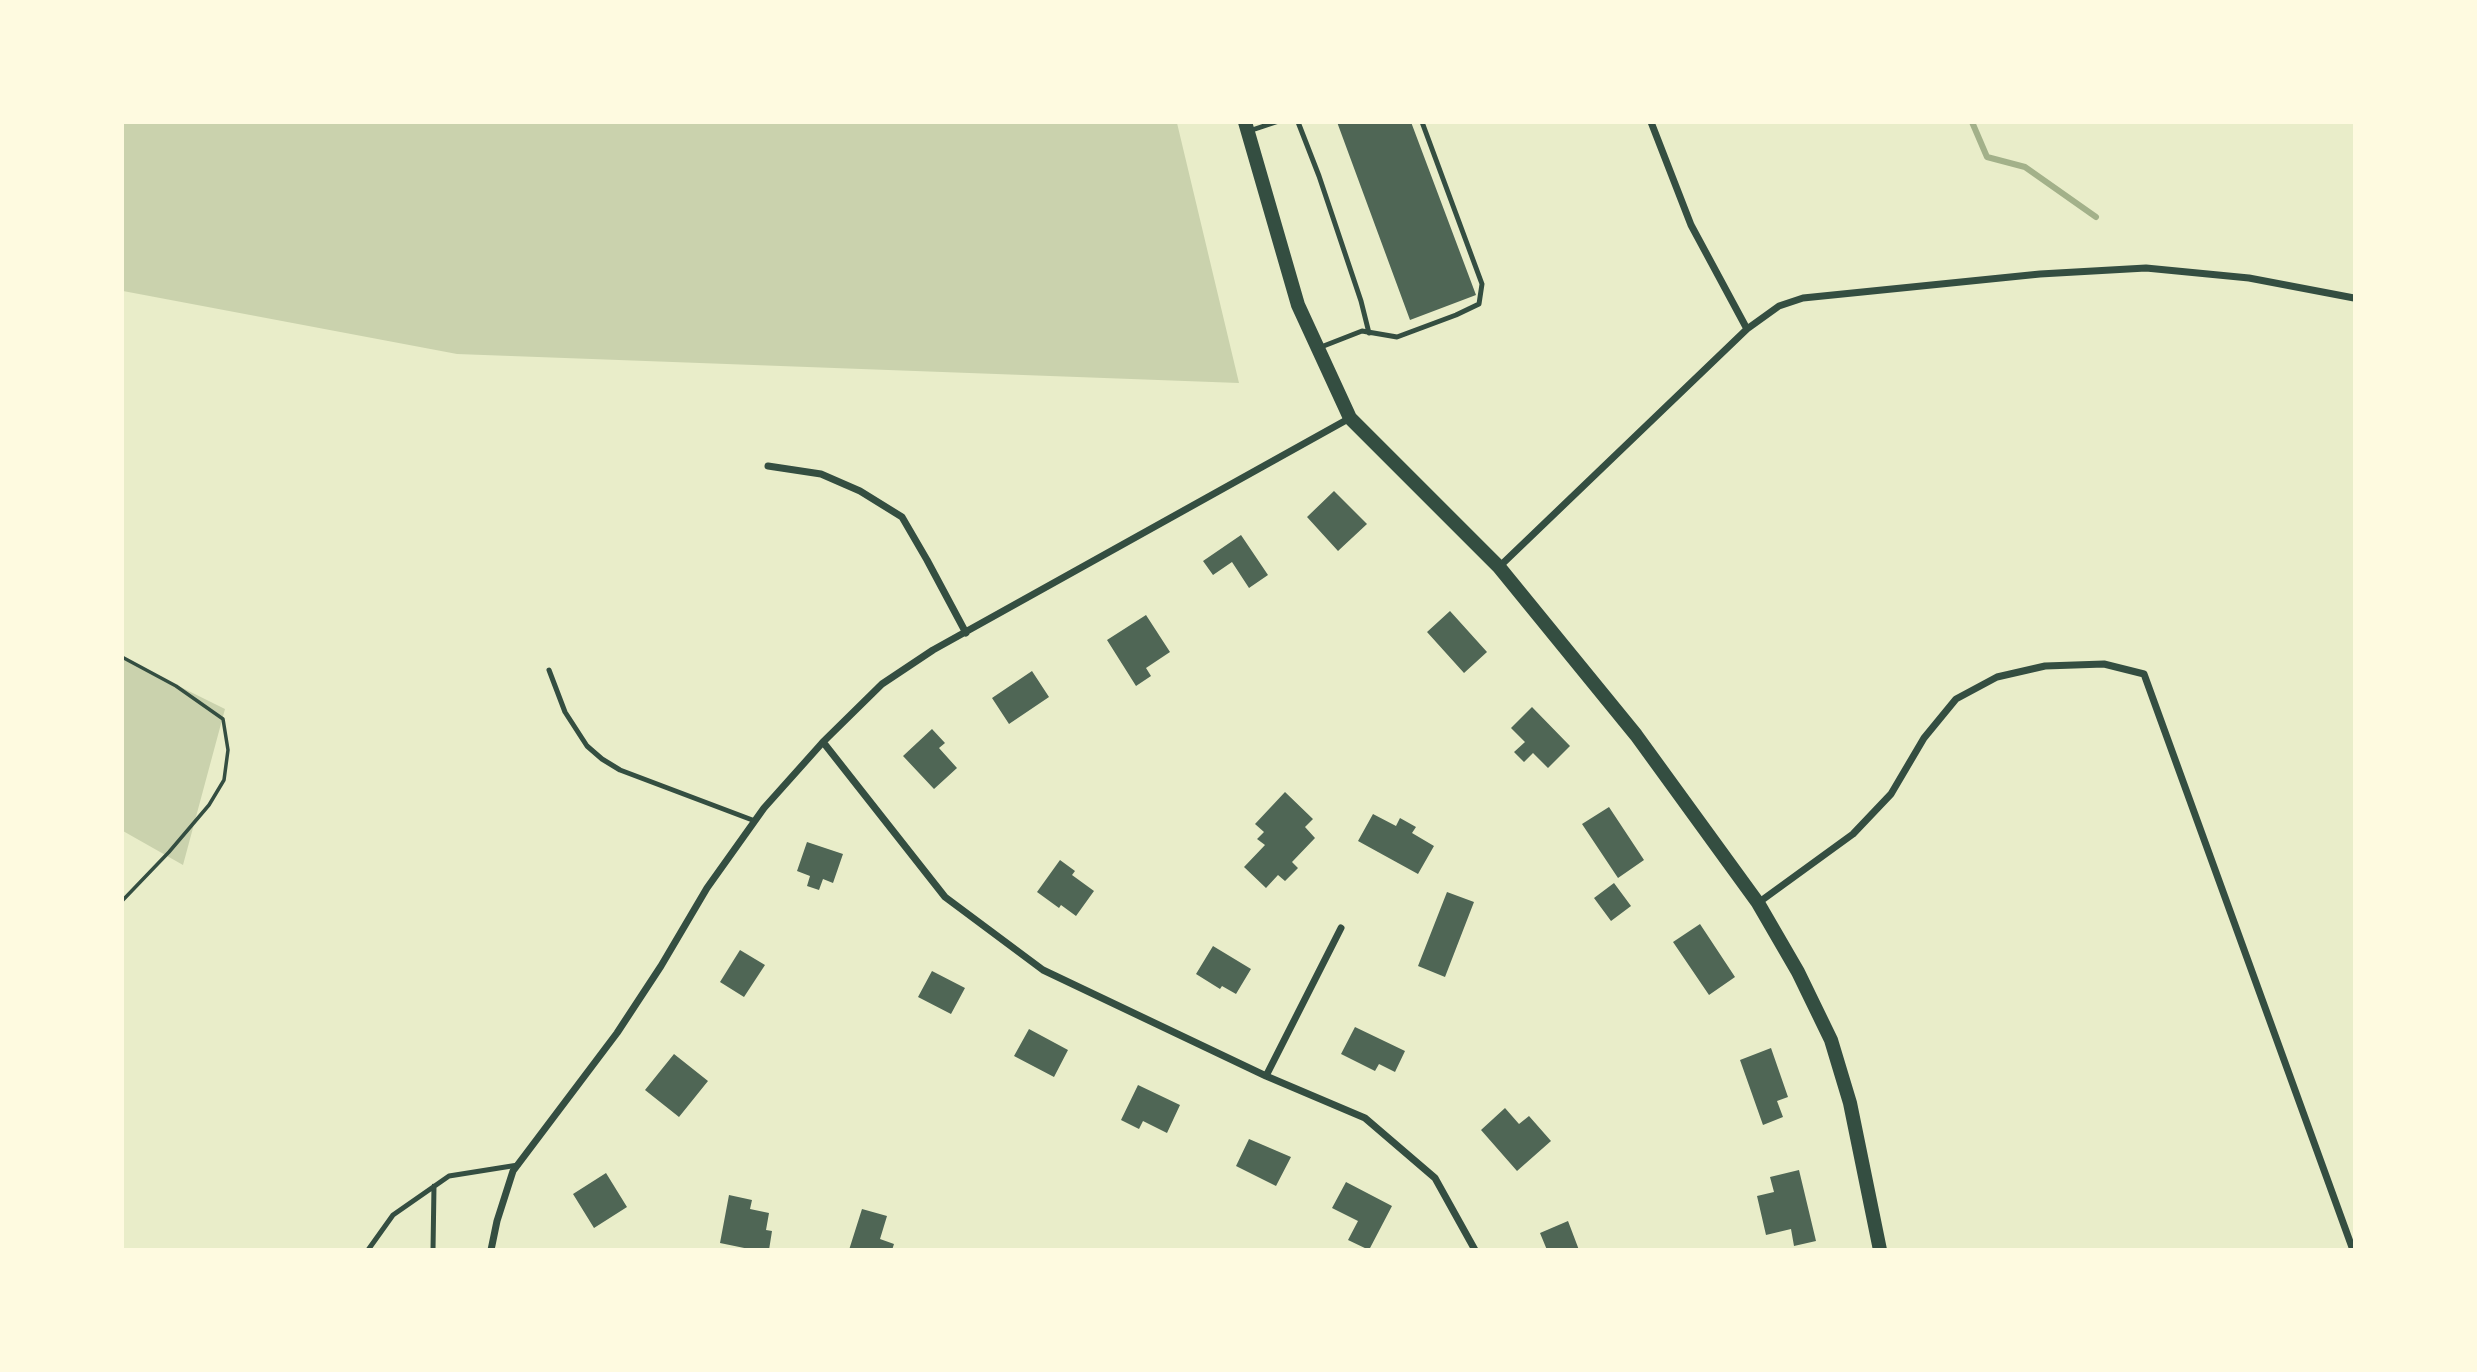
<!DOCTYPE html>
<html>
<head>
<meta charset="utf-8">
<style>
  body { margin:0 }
  #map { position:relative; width:2477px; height:1372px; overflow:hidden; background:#e9edc9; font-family:"Nunito Sans",sans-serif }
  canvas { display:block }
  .frame { position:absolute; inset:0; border:124px solid #fefae0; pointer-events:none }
</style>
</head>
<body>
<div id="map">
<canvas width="2477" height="1372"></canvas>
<div class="frame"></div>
</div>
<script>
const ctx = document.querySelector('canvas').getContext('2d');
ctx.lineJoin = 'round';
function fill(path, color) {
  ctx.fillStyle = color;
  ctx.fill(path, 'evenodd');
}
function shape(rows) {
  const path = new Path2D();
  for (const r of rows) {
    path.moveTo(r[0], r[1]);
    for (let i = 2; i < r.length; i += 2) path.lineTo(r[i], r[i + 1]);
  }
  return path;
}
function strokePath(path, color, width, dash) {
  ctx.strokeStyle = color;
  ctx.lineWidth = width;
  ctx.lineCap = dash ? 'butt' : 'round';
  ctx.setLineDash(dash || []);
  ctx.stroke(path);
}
fill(shape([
  [122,123,1177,123,1239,383,457,354,123,291],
  [122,658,225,709,183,865,123,831]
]), '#cad2ad');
strokePath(shape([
  [1972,122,1987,157,2025,167,2096,217]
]), '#a3b18a', 6);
fill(shape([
  [1337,122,1411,122,1476,295,1410,320],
  [1334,491,1367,524,1338,551,1307,517],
  [1241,535,1268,575,1249,588,1232,562,1213,575,1203,561],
  [1450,611,1487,652,1464,673,1427,632],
  [1146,615,1170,652,1146,668,1151,676,1136,686,1107,640],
  [1032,671,1049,697,1009,724,992,698],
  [1532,707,1570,746,1548,768,1533,753,1524,762,1514,752,1525,742,1511,728],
  [932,729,945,743,939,748,957,768,934,789,903,756],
  [1285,792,1313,819,1305,827,1315,838,1292,862,1298,868,1285,881,1278,875,1266,888,1244,867,1265,845,1257,839,1264,832,1255,824],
  [1609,807,1644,860,1618,878,1582,824],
  [1373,814,1396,826,1400,818,1416,827,1412,833,1434,846,1418,874,1358,841],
  [807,842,843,854,833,883,823,879,819,890,807,886,810,876,797,871],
  [1060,860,1075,871,1072,875,1094,891,1076,916,1061,905,1059,908,1037,892],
  [1614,883,1631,906,1611,921,1594,898],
  [1447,892,1474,902,1445,977,1418,966],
  [1700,924,1735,977,1709,995,1673,942],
  [1213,946,1251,969,1236,994,1222,986,1220,989,1196,974],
  [740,950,765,965,744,997,720,982],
  [932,971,965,988,951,1014,918,997],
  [1355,1027,1405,1051,1395,1072,1379,1064,1375,1071,1341,1054],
  [1029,1029,1068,1050,1054,1077,1014,1056],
  [1771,1048,1788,1097,1777,1101,1783,1117,1763,1125,1740,1060],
  [674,1054,708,1081,679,1117,645,1090],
  [1138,1085,1180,1105,1167,1133,1143,1121,1139,1129,1121,1120],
  [1505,1108,1519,1124,1529,1116,1551,1141,1517,1171,1481,1130],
  [1249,1139,1291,1157,1276,1186,1236,1166],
  [1799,1170,1816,1241,1794,1246,1791,1229,1766,1235,1757,1196,1774,1192,1770,1177],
  [606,1173,627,1207,594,1228,573,1194],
  [1346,1182,1392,1206,1369,1250,1348,1240,1358,1221,1332,1208],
  [729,1195,752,1200,750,1209,769,1213,766,1230,772,1231,769,1250,754,1250,720,1243],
  [862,1209,887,1216,880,1239,894,1244,892,1250,849,1250],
  [1568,1221,1579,1250,1547,1250,1540,1233]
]), '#4f6655');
strokePath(shape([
  [122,657,176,686,223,719,228,750,224,780,209,805,169,852,122,901]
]), '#344e41', 3.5);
strokePath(shape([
  [1298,122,1319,176,1361,301,1369,333],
  [1249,131,1276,122],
  [1321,347,1362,331,1397,337,1456,315,1479,304,1482,284,1422,122],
  [549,670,565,712,587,746,602,759,620,770,755,821],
  [368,1250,393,1215,449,1176,518,1165],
  [433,1250,434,1186]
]), '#344e41', 5);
strokePath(shape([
  [1651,122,1691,225,1747,329],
  [768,466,821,474,860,491,902,517,927,560,966,633],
  [1499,567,1747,329,1779,306,1803,298,2040,274,2146,268,2249,278,2354,298],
  [823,742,945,897,1043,970,1266,1076,1365,1118,1435,1178,1475,1250],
  [1758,903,1853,834,1891,794,1924,738,1956,699,1997,677,2045,666,2104,664,2144,674,2353,1250],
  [1266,1076,1341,928],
  [491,1250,497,1221,513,1171,617,1033,661,966,707,888,764,808,823,742,882,684,933,650,1350,418]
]), '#344e41', 7);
strokePath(shape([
  [1245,122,1298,305,1350,418,1499,567,1636,735,1758,903,1798,972,1831,1040,1850,1103,1880,1250]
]), '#344e41', 14);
</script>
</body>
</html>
